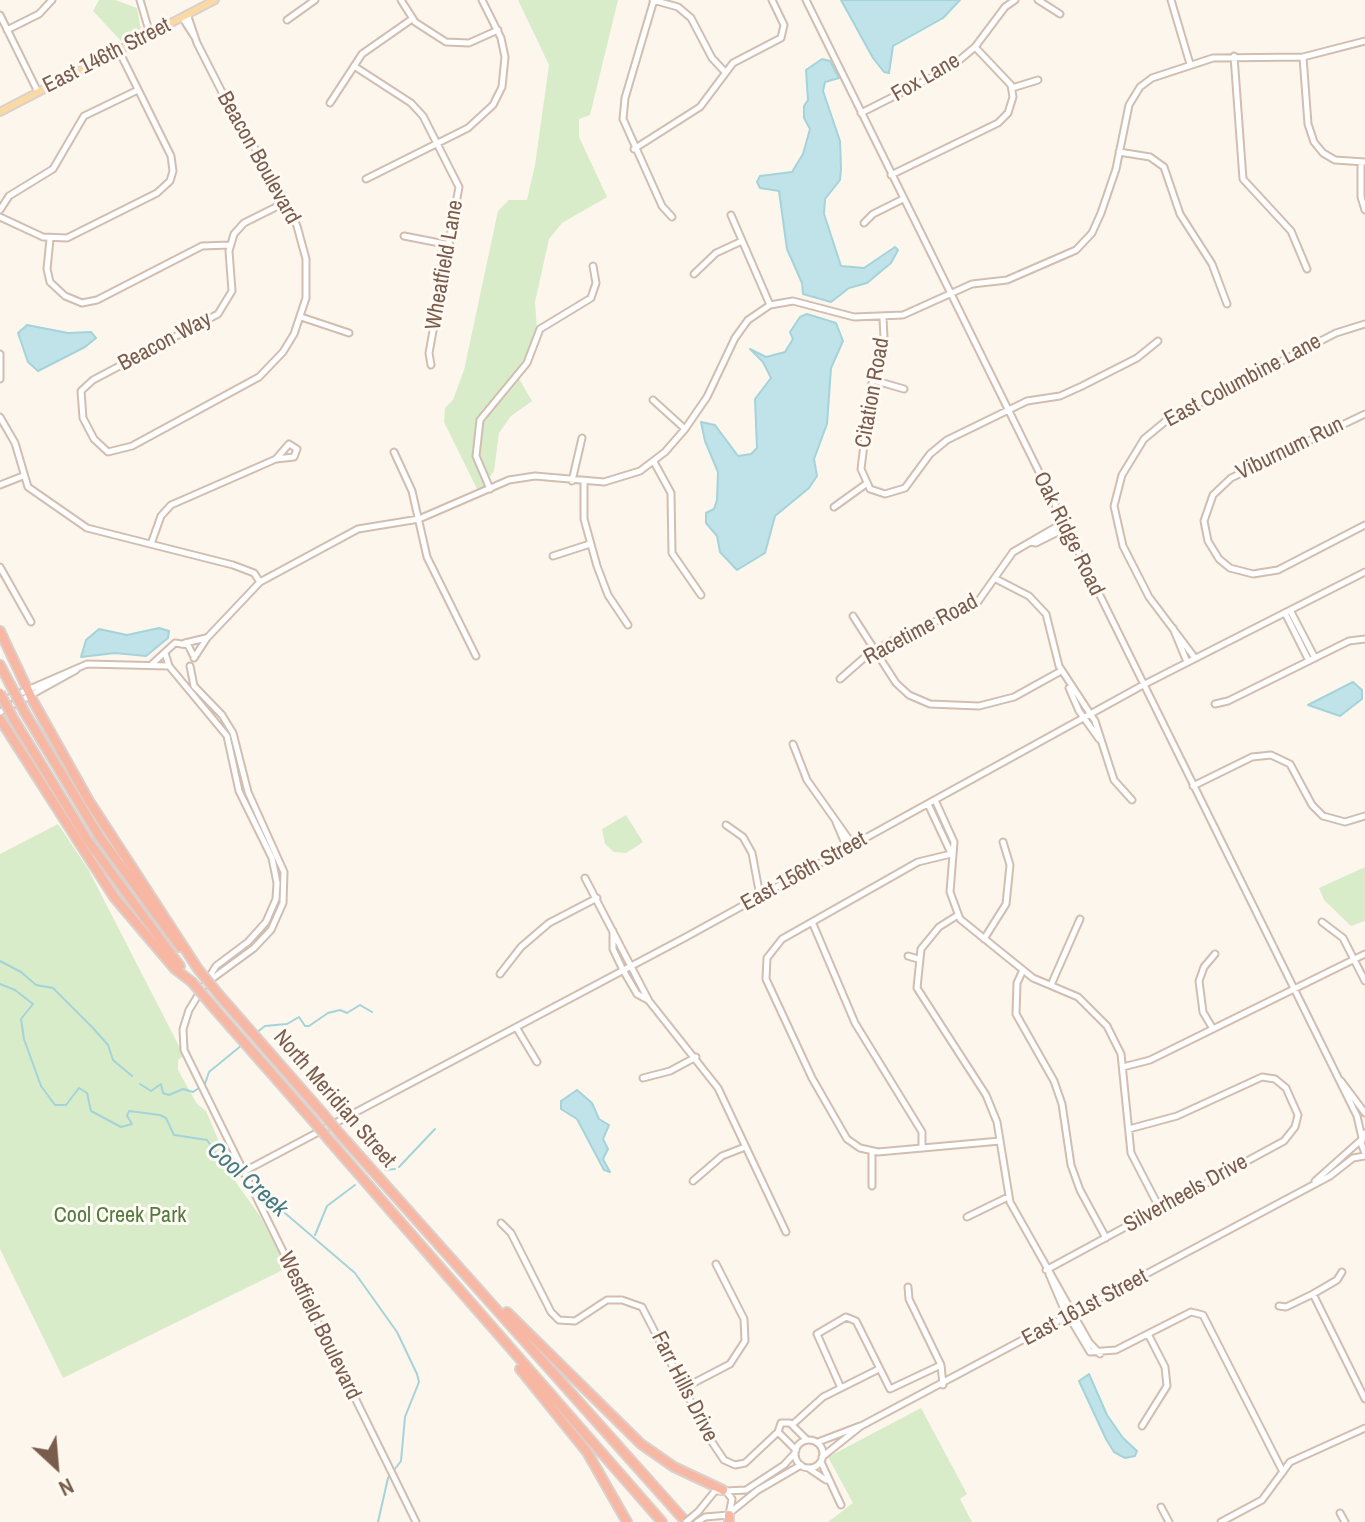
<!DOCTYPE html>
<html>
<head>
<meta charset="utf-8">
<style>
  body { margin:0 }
  #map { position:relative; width:1365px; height:1522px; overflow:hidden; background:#fdf6ec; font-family:"Archivo Narrow",sans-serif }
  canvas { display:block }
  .north { position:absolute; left:16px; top:1426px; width:80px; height:80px; -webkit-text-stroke:6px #fffaf3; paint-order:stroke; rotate:154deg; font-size:22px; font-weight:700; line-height:32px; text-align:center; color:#7a5c4d }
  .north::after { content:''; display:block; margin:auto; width:28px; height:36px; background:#7a5c4d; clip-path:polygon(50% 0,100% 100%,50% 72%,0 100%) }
</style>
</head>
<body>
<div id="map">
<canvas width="1365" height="1522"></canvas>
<div class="north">N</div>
</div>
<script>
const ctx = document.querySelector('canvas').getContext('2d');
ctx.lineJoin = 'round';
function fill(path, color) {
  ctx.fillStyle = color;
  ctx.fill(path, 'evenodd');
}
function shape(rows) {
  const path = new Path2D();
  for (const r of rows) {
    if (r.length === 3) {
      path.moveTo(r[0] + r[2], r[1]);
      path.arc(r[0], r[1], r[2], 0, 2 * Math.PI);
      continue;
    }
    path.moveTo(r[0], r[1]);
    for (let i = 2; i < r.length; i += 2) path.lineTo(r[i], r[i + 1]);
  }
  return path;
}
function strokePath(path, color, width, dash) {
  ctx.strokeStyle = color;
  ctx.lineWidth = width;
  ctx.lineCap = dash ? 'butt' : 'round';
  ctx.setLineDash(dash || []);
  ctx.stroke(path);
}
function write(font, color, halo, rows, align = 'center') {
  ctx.font = font + ' "Archivo Narrow",sans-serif';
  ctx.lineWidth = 6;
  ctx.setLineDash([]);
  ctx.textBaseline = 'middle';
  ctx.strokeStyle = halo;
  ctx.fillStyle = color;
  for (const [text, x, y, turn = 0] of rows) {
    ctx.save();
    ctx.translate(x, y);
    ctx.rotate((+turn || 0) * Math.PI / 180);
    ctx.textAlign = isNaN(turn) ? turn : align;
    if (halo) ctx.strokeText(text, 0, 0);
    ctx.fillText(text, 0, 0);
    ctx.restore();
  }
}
fill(shape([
  [99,0,115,0,137,8,141,30,121,41,93,11],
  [518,0,618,0,590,115,579,119,579,137,607,197,562,223,549,239,535,302,537,329,525,358,515,372,532,401,511,416,499,433,494,471,485,484,486,489,478,491,444,422,445,408,453,400,464,370,498,211,509,200,527,200,535,165,549,65],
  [626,815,643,842,626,853,614,852,605,844,602,829],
  [58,824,88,869,179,1046,182,1057,178,1060,178,1070,197,1104,206,1111,237,1184,260,1216,287,1268,63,1378,0,1249,0,854],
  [1365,867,1365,921,1351,926,1324,900,1319,888],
  [921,1408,967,1494,960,1499,972,1522,828,1522,853,1503,828,1457]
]), '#d8ecc9');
const water = shape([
  [841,0,960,0,943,18,893,46,889,73,884,72,873,58,841,0],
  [822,59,830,61,839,78,825,82,823,91,840,141,841,169,840,180,825,199,824,214,841,266,864,268,895,247,898,250,891,263,867,283,849,288,831,302,803,294,802,283,787,249,779,191,760,188,757,182,760,176,792,172,803,154,810,129,804,118,804,106,808,100,806,70,822,59],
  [807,314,836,323,843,341,831,368,827,424,814,459,817,476,809,488,775,516,765,553,737,570,720,552,717,536,706,523,706,513,714,509,717,500,718,472,705,441,701,422,715,425,738,456,751,454,757,448,755,399,771,378,763,362,750,349,766,357,785,352,793,339,790,332,800,317,807,314],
  [27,325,68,333,91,332,96,338,85,347,38,371,28,362,18,333,27,325],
  [159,628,169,631,168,638,146,656,115,653,81,657,86,640,99,629,127,635,159,628],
  [1353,682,1362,690,1362,699,1340,716,1308,705,1353,682],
  [577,1090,592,1103,599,1119,609,1125,603,1139,608,1149,603,1159,610,1172,604,1170,577,1119,561,1109,561,1101,577,1090],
  [1089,1374,1107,1415,1123,1438,1137,1451,1135,1456,1125,1458,1114,1452,1106,1439,1079,1381,1089,1374]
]);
fill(water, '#bfe3e8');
strokePath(water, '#a5d3da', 2);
strokePath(shape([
  [0,961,21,972,36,985,53,988,93,1028,108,1045,113,1060,132,1076],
  [0,984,15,990,33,1004,21,1019,24,1039,41,1086,55,1105,66,1105,79,1088,87,1093,91,1111,121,1127,132,1124,127,1116,129,1111,160,1115,166,1118,174,1135,207,1140,220,1159,246,1180],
  [256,1033,265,1026,287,1024,299,1017,305,1026,309,1026,328,1013,340,1010,347,1013,360,1005,372,1012],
  [140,1084,151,1091,161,1084,163,1093,169,1095,183,1089,193,1092,205,1084,209,1072,242,1045],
  [399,1167,435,1129],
  [385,1170,395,1169],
  [251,1184,355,1273,397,1332,417,1374,419,1382,405,1417,401,1461,388,1478,378,1522],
  [315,1235,327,1206,355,1185]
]), '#a5d3da', 2);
const minor = shape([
  [140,0,150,34],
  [401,0,415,22,446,42,469,43,498,30],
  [653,0,678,7,691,18,712,58,725,72],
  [654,0,625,98,623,119,662,206,672,217],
  [806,0,1357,1116,1362,1138],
  [1038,0,1060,14],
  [1171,0,1190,64],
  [187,14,197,43,229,106,270,173,286,202,297,226,306,259,306,298,294,334,283,352,259,377,132,446,108,452,94,439,83,418,81,391,93,380,218,314,232,291,229,251,234,234,244,223,286,202],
  [0,15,38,92],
  [182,17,194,36],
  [287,20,315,0],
  [7,30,39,14,52,0],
  [1234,56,1243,179,1291,231,1307,269],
  [1303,57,1308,124,1314,142,1323,153,1335,160,1365,162],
  [354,66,411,103,423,116,459,187,429,353,431,365],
  [1012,88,1038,80],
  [330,103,362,54,412,19],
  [861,113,950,68,975,47,1005,7,1015,0],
  [634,149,700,107,733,63,781,38,784,25,772,0],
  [1119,152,1150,157,1164,167,1180,214,1212,264,1227,304],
  [1361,162,1361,197,1365,210],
  [891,175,998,123,1008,113,1013,97,1011,85,975,47],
  [366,179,468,128,493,105,502,87,505,57,501,38,482,0],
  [0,210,9,196,53,169,84,116,138,90],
  [731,215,770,305],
  [0,217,43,237,67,238,157,193,170,181,173,171,171,156,119,51],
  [864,223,873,214,903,199],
  [404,236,450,245],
  [50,239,47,269,50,282,65,296,82,303,97,300,202,246,229,245],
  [694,274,716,253,742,241],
  [301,317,349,333],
  [883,318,884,338,871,387,861,469,870,489,885,494,905,488,930,454,947,440,1027,401,1060,396,1082,386,1137,358,1158,341],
  [0,354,0,379],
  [873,380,904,389],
  [653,400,685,429],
  [1365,414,1231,478,1213,495,1204,521,1208,541,1219,559,1230,568,1253,574,1278,570,1365,525],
  [0,417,15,443,28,487,87,528,233,565,254,573,260,582,358,529,419,519,509,480,535,476,604,482,640,471,665,452,685,429,707,397,735,338,748,320,770,305,793,301,854,317,903,315,972,284,1007,280,1076,250,1092,233,1101,213,1116,169,1129,105,1140,87,1152,78,1213,58,1303,57,1365,41],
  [394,452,412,491,427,557,476,656],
  [654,462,671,493,672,553,701,595],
  [572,481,582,438],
  [584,482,584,519,597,566,608,595,628,625],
  [0,485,23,476],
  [490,489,476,456,480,420,527,363,540,329,591,298,596,283,593,266],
  [834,507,866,484],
  [1030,542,1036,543,1066,528],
  [151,544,161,516,171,505,276,459,294,457,297,449,289,444,276,459],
  [553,556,590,544],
  [0,567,31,622],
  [996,579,1029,596,1046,614,1059,666,1095,721,1114,780,1132,800],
  [1290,610,1315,658],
  [1285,613,1309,661],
  [853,616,896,683,909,695,930,704,979,706,1014,697,1061,671],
  [1173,628,1187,662],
  [185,643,206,638],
  [165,653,169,666,227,736,239,791,272,858,277,883,276,899,266,922,248,942,216,966,189,1010,183,1029,184,1050,416,1522],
  [194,658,207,638,260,582],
  [1195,658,1149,597,1123,546,1114,506,1122,475,1144,439,1167,420,1336,333,1365,324],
  [151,665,175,643,188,645,193,655],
  [190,666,194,686,222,715,233,733,248,792,284,872,283,903,271,930,254,948,209,981],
  [840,679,865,657,891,641,977,603,1013,552,1063,523],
  [1069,688,1079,711,1099,739],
  [0,702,87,664,169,666],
  [1215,704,1228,701,1349,641,1365,639],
  [0,712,76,670],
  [793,744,807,780,853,845],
  [1193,786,1252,757,1271,755,1290,764,1312,805,1323,816,1345,822,1365,816],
  [935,800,954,842,950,892,960,919,1033,978,1078,997,1107,1026,1121,1054,1131,1153,1160,1209],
  [928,804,950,851],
  [836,822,847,848],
  [726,825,743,837,752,853,760,896],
  [951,854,918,862,782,939,767,958,766,979,812,1078,847,1139,860,1148,878,1152,1000,1141],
  [585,878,649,1001,718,1088,786,1232],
  [958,915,939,927,921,949,917,988,986,1095,997,1122,1010,1202,1089,1342,1100,1354],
  [1322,922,1343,938,1365,981],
  [813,924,855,1023,922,1132,922,1147],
  [613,931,613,949,623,970,637,994,648,1000],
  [984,939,1006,904,1010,865,1003,842],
  [908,956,918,959],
  [1023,970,1017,983,1016,1014,1054,1081,1062,1104,1071,1165,1080,1190,1106,1238],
  [500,974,521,947,549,923,597,898],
  [1051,985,1080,919],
  [516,1027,537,1062],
  [1213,1029,1203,1012,1199,981,1204,967,1215,954],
  [1123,1067,1150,1060,1365,954],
  [643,1078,670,1071,696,1057],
  [1341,1081,1365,1113],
  [1365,1133,1361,1143,1365,1153],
  [243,1172,686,937,1143,685,1365,572],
  [693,1181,722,1156,745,1147],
  [1315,1181,1361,1140],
  [872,1186,872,1151],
  [967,1217,1008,1197],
  [501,1223,511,1233,551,1312,559,1320,575,1321,607,1300,622,1300,642,1307,710,1439,724,1460,735,1465,745,1463,778,1432],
  [1046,1270,1284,1141,1295,1127,1298,1115,1286,1088,1275,1079,1262,1077,1177,1116,1129,1129],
  [1049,1274,1063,1307,1090,1352,1116,1350,1191,1312,1203,1315,1283,1472],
  [908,1287,909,1299,941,1365,943,1385],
  [1313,1294,1365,1399],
  [1279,1306,1286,1307,1313,1294,1337,1280,1342,1272],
  [684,1388,730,1364,745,1341,744,1319,716,1264],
  [841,1388,817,1334,846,1317,856,1321,890,1389,941,1365],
  [792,1425,823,1397,879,1369],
  [1142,1426,1167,1386,1165,1367,1148,1334],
  [809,1454,14],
  [818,1442,860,1426],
  [796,1450,778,1432,781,1423,790,1423,806,1439],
  [822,1457,861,1426,1330,1176,1353,1158,1365,1156],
  [821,1462,841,1505],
  [808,1468,826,1480],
  [726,1491,746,1490,784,1465,795,1453],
  [1161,1507,1169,1522],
  [732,1511,758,1490,801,1465],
  [1340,1513,1345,1522],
  [697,1522,705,1517,729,1515,732,1499,726,1491,715,1491,698,1512],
  [1221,1522,1262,1500,1290,1462,1365,1428]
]);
const major = shape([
  [0,112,215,0]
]);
const highway = shape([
  [0,631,33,701,89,801,198,969],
  [0,665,10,684],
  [25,713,99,836,180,947],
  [13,718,88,841,180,966],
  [0,719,114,897,175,969,192,982],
  [220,996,325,1116],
  [214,1008,314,1122],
  [340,1134,686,1522],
  [329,1140,662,1522],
  [507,1312,641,1444,674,1467,723,1490],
  [520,1369,587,1452,627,1522],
  [729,1515,729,1522]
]);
strokePath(minor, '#d1beb0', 9);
strokePath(major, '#dad1cd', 10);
strokePath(highway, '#dad1cd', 12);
strokePath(minor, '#fff', 5);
strokePath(major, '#fbd9a5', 6);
strokePath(highway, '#f7b7a3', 8);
const minorBridge = shape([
  [686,1522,698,1512]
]);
const highwayBridge = shape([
  [10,684,25,713],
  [0,693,13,718],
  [198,969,220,996],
  [192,982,214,1008],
  [325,1116,340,1134],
  [314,1122,329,1140]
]);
strokePath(minorBridge, '#d1beb0', 9, []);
strokePath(highwayBridge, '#dad1cd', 12, []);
strokePath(minorBridge, '#fff', 5);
strokePath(highwayBridge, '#f7b7a3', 8);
write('22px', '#7a5c4d', '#fffaf3', [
  ["East 146th Street",107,56,-27],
  ["Fox Lane",926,78,-30],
  ["Beacon Boulevard",258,158,61],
  ["Wheatfield Lane",445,265,-80],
  ["Beacon Way",165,342,-28],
  ["East Columbine Lane",1243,381,-28],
  ["Citation Road",873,393,-80],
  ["Viburnum Run",1290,449,-26],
  ["Oak Ridge Road",1068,534,64],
  ["Racetime Road",921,630,-28],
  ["East 156th Street",804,872,-29],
  ["North Meridian Street",334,1099,49],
  ["Silverheels Drive",1186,1194,-29],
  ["East 161st Street",1085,1308,-28],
  ["Westfield Boulevard",319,1326,64],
  ["Farr Hills Drive",684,1387,63]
]);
write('22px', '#537a41', '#fffaf3', [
  ["Cool Creek Park",120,1216]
]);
write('italic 24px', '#437c86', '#fffaf3', [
  ["Cool Creek",247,1180,42]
]);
</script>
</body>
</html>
